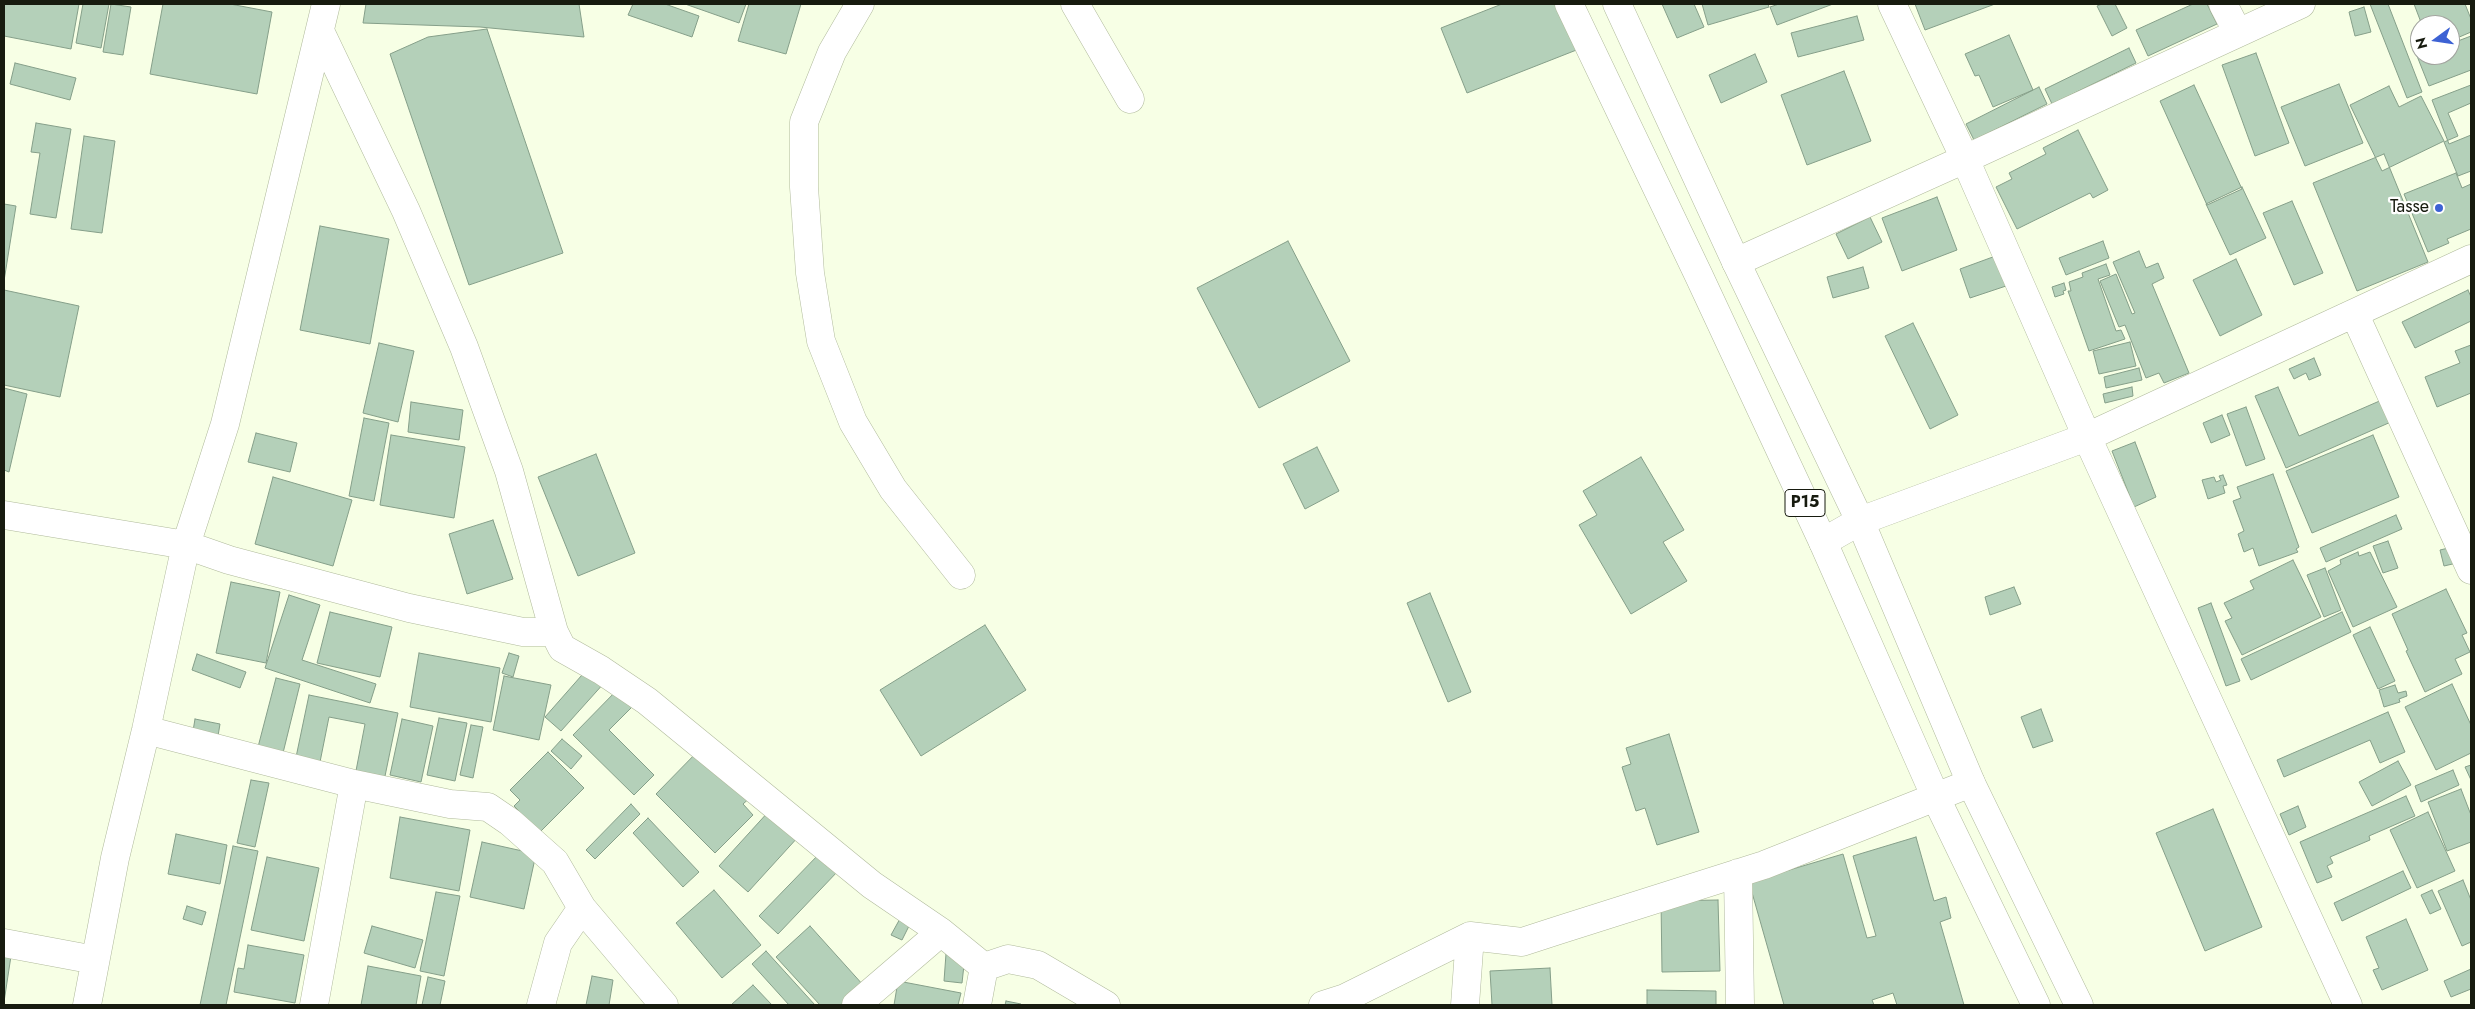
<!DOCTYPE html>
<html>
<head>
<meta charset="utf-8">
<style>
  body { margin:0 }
  #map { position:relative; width:2475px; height:1009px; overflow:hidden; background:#f7ffe5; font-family:Jost,sans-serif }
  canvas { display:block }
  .frame { position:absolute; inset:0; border:5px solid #171b0f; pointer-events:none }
  .north { position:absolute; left:2410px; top:15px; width:50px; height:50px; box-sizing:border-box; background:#fff; border:1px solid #a2a49f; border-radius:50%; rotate:256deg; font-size:14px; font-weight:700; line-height:20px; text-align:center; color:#171b0f }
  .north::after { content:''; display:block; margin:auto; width:18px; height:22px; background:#3d62d4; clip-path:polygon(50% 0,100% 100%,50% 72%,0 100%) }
</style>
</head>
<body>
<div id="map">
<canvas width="2475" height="1009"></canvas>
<div class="frame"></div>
<div class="north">N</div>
</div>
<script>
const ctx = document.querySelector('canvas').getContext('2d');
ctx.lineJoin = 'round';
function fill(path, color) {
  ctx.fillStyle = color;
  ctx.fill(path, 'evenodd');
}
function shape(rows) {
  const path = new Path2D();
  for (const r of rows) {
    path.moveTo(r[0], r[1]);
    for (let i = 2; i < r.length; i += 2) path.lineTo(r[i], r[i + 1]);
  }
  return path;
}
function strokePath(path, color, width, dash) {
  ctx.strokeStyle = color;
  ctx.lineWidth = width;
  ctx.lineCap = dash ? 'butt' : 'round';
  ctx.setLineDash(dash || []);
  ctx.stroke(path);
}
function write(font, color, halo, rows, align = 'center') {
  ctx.font = font + ' Jost,sans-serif';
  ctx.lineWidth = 4.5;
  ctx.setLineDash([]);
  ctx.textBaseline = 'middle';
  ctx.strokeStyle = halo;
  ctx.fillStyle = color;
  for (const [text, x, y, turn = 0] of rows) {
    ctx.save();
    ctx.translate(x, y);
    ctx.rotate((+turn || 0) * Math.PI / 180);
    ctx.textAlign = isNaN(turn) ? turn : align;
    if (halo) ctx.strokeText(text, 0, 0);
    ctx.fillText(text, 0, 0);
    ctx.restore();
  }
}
const building = shape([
  [4,4,79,4,71,49,4,36,4,4],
  [83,4,109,4,101,48,76,43,83,4],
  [111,4,131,7,123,55,103,52,111,4],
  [163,4,230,4,272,12,257,94,150,74,163,4],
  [366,4,579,4,584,37,480,27,363,23,366,4],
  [633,4,665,4,699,16,692,37,628,15,633,4],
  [685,4,746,4,739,23,685,4],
  [749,4,801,4,786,54,738,41,749,4],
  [1502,4,1561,4,1579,49,1467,93,1441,28,1502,4],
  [1662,4,1694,4,1704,27,1677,38,1662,4],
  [1702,4,1768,4,1769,7,1708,25,1702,4],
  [1779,4,1833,4,1777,25,1770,7,1779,4],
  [1915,4,1995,4,1925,30,1915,4],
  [2102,4,2115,4,2127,28,2112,36,2097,6,2102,4],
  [2193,4,2207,4,2217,24,2148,56,2136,30,2193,4],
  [2370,4,2388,4,2422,92,2407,98,2370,4],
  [2414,4,2465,4,2471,19,2471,32,2450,41,2450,25,2422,25,2414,4],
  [2364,7,2371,32,2355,36,2349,12,2364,7],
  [1857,16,1864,40,1798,57,1791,33,1857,16],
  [487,29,563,253,469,285,390,54,428,37,487,29],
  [2009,35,2033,90,1993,107,1979,75,1975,76,1965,54,2009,35],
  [2471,36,2471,70,2429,86,2417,56,2450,55,2450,44,2471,36],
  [2129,48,2136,63,2052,104,2045,89,2129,48],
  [2256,53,2289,143,2255,156,2222,65,2256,53],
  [1755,54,1767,82,1721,103,1709,75,1755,54],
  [15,63,76,78,70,100,10,84,15,63],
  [1844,71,1871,141,1807,165,1781,95,1844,71],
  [2339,84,2363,143,2305,166,2281,107,2339,84],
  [2194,85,2242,189,2207,205,2160,101,2194,85],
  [2471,85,2471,135,2449,144,2432,100,2471,85],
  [2389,86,2399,107,2421,96,2444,141,2382,171,2350,105,2389,86],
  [2039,87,2047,104,1974,140,1966,124,2039,87],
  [2471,103,2471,171,2458,176,2444,142,2458,136,2448,113,2471,103],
  [36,123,71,129,56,218,30,214,40,153,31,152,36,123],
  [2078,130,2108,190,2093,198,2090,193,2017,229,1996,187,2012,179,2009,173,2046,154,2043,148,2078,130],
  [84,136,115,141,102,233,71,229,84,136],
  [2384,154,2428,262,2357,291,2313,183,2384,154],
  [2456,173,2462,188,2471,184,2471,229,2447,239,2449,243,2428,252,2404,194,2456,173],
  [2242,187,2266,238,2230,255,2206,204,2242,187],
  [1937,197,1957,250,1902,271,1882,218,1937,197],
  [2292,201,2323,273,2294,285,2263,213,2292,201],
  [4,204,16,206,4,281,4,204],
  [1870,217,1882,242,1848,259,1836,234,1870,217],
  [320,226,389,239,370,344,300,330,320,226],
  [1288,241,1350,361,1259,408,1197,288,1288,241],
  [2103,241,2109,258,2066,275,2059,258,2103,241],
  [2139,251,2146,268,2158,263,2164,278,2152,284,2189,373,2164,383,2159,373,2146,378,2125,325,2119,327,2100,281,2116,274,2132,314,2135,313,2113,262,2139,251],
  [2001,254,2012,284,1970,298,1960,269,2001,254],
  [2236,259,2262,315,2220,336,2193,280,2236,259],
  [2106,264,2110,275,2098,279,2116,331,2121,330,2125,339,2089,351,2068,291,2071,291,2069,282,2083,277,2082,273,2106,264],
  [1863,267,1869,288,1833,298,1827,277,1863,267],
  [2064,283,2066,290,2063,291,2064,294,2055,297,2052,287,2064,283],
  [4,290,79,306,60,397,4,385,4,290],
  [2468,290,2471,297,2471,321,2415,348,2402,322,2468,290],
  [1913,323,1958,415,1930,429,1885,336,1913,323],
  [2130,342,2136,366,2099,374,2093,351,2130,342],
  [379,343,414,351,398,422,363,413,379,343],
  [2471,345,2471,393,2437,407,2425,377,2460,363,2455,351,2471,345],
  [2314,358,2321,375,2309,380,2306,373,2294,379,2289,369,2314,358],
  [2139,368,2142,380,2106,388,2104,377,2139,368],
  [2132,387,2133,396,2105,403,2103,394,2132,387],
  [2278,387,2299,436,2391,396,2400,418,2286,468,2255,396,2278,387],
  [4,388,27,394,9,472,4,470,4,388],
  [411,402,463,410,459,440,408,432,411,402],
  [2246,407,2265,459,2246,466,2227,414,2246,407],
  [2222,415,2230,435,2211,443,2203,423,2222,415],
  [364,418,389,423,374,501,349,496,364,418],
  [256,433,297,443,290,472,248,462,256,433],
  [391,435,465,447,454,518,380,505,391,435],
  [2373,435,2399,497,2312,533,2286,471,2373,435],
  [2135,442,2156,497,2134,507,2112,451,2135,442],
  [1317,447,1339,491,1305,509,1283,464,1317,447],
  [596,454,635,553,578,576,538,477,596,454],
  [1641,457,1684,530,1663,542,1687,581,1631,614,1579,525,1597,515,1583,491,1641,457],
  [2273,474,2299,547,2296,549,2298,552,2259,566,2253,548,2244,552,2238,534,2244,531,2233,501,2241,498,2237,487,2273,474],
  [2223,475,2227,485,2223,486,2225,493,2208,499,2202,480,2214,477,2216,482,2221,480,2219,476,2223,475],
  [273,477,352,500,333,566,255,544,273,477],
  [2396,515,2402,529,2326,562,2320,548,2396,515],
  [493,520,513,579,467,594,449,534,493,520],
  [2388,541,2398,568,2383,573,2373,546,2388,541],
  [2457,546,2461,562,2444,566,2440,550,2457,546],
  [2358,552,2359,556,2370,552,2397,607,2353,627,2328,571,2341,564,2340,560,2358,552],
  [2293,560,2321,617,2242,655,2225,621,2232,618,2224,603,2254,589,2250,581,2293,560],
  [2325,568,2341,610,2324,617,2307,575,2325,568],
  [231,582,280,592,266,663,216,653,231,582],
  [2014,587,2021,604,1990,615,1985,597,2014,587],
  [2446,589,2467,633,2462,635,2470,652,2455,659,2462,674,2425,692,2406,651,2408,650,2392,614,2446,589],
  [1430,593,1471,692,1448,702,1407,603,1430,593],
  [289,595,320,605,302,660,376,684,370,703,265,668,289,595],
  [2211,603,2240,681,2226,686,2198,608,2211,603],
  [330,612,392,627,380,677,317,663,330,612],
  [2342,612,2351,632,2251,680,2241,659,2342,612],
  [985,625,1026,690,921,756,880,690,985,625],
  [2370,627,2395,681,2378,689,2353,635,2370,627],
  [419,653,500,668,491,722,410,707,419,653],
  [509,653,519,656,513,677,502,673,509,653],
  [197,654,246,672,240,688,192,670,197,654],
  [589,667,605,682,561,731,545,717,589,667],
  [504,676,551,685,539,740,493,730,504,676],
  [276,678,300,684,283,753,258,747,276,678],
  [2452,684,2471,725,2471,753,2436,770,2405,707,2452,684],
  [2395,685,2398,693,2406,691,2407,696,2399,699,2400,702,2384,707,2379,690,2395,685],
  [620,687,636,703,609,730,654,775,634,795,573,735,620,687],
  [309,695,398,713,384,781,355,776,365,724,329,717,319,767,295,762,309,695],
  [2041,709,2053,741,2033,748,2021,717,2041,709],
  [2388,712,2405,752,2380,763,2370,740,2284,777,2277,760,2388,712],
  [439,718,467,723,455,781,427,775,439,718],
  [195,719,220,724,218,736,193,731,195,719],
  [402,719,433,726,421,782,390,775,402,719],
  [471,725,483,727,473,778,460,775,471,725],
  [1669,734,1699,832,1657,845,1645,808,1636,811,1622,767,1631,764,1626,748,1669,734],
  [562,739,582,756,571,769,551,751,562,739],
  [703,746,752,796,743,804,753,815,715,853,656,794,703,746],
  [548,752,584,788,540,832,514,806,520,800,510,790,548,752],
  [2398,761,2411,785,2372,806,2359,782,2398,761],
  [2471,765,2471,780,2465,767,2471,765],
  [2453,770,2459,785,2421,802,2415,786,2453,770],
  [251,780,269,783,255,847,237,843,251,780],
  [2461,789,2471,815,2471,842,2447,851,2428,802,2461,789],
  [2406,796,2415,816,2369,836,2370,840,2330,857,2333,863,2327,866,2332,877,2317,883,2300,842,2406,796],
  [631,804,640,814,595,859,586,850,631,804],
  [2298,806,2306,827,2289,835,2280,814,2298,806],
  [2213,809,2262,927,2205,951,2156,833,2213,809],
  [770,810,799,836,748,892,719,866,770,810],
  [2428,812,2455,871,2417,888,2390,830,2428,812],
  [400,817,470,830,459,891,390,878,400,817],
  [648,818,699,872,683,887,633,833,648,818],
  [176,834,227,845,220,884,168,874,176,834],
  [1916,837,1934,901,1946,897,1951,918,1940,922,1964,1005,1897,1005,1893,993,1872,1000,1874,1005,1784,1005,1749,882,1843,854,1867,938,1876,936,1853,856,1916,837],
  [482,842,536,854,524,909,470,897,482,842],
  [233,846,258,851,226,1005,200,1005,233,846],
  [821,852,839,870,778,934,759,916,821,852],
  [267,857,319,868,304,941,251,930,267,857],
  [2403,871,2411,888,2342,921,2334,903,2403,871],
  [2463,880,2471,900,2471,942,2462,946,2438,891,2463,880],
  [714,890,761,945,722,978,676,923,714,890],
  [2432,890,2441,909,2430,914,2421,895,2432,890],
  [436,892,460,896,444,976,420,971,436,892],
  [1718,900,1720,971,1662,972,1661,901,1718,900],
  [187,906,206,912,202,925,183,919,187,906],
  [902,915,912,920,902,940,891,935,902,915],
  [2406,919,2428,970,2382,990,2373,970,2379,968,2366,937,2406,919],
  [372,926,423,940,415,968,364,953,372,926],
  [810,926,864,986,842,1005,820,1005,776,957,810,926],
  [248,945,304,955,295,1003,234,992,238,968,244,969,248,945],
  [766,951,815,1005,789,1005,752,964,766,951],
  [946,954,965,956,962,983,944,981,946,954],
  [4,955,11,956,4,1002,4,955],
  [368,966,421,976,416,1005,361,1005,368,966],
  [1550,968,1552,1005,1492,1005,1490,971,1550,968],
  [2471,969,2471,989,2451,997,2444,981,2471,969],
  [592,976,613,980,609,1005,586,1005,592,976],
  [428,977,445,981,440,1005,422,1005,428,977],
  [898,981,961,993,958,1005,894,1005,898,981],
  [753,985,772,1005,731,1005,753,985],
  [1647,990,1716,991,1716,1005,1647,1005,1647,990],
  [1006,1001,1021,1004,1021,1005,1005,1005,1006,1001]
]);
fill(building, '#b4d0b9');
strokePath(building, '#859f89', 1);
const minor = shape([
  [860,4,832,52,804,122,804,187,810,273,821,341,853,422,893,489,961,575],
  [1075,4,1130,99],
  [1892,4,1965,159,2087,437,2348,1005],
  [2223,4,2238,33],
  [320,31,406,211,464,347,509,471,554,632],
  [1736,262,1965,159,2301,4],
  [2355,315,2471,570],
  [4,515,186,545,229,560,409,608,523,632,554,632,562,648,601,670,647,701,872,885,941,932,984,967,1008,959,1038,965,1106,1005],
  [1823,542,1860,521,2087,437,2471,259],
  [146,730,354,784,450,804,488,807,510,822,555,862,582,908,558,943,541,1005],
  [1738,873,1740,1005],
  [582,908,664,1005],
  [4,943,95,960],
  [87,1005,115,858,146,730,186,545,225,424,326,4],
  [314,1005,354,784],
  [856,1005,941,932],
  [977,1005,984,967],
  [1323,1005,1345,998,1470,936,1522,942,1559,930,1764,865,1971,783],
  [1465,1005,1470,936]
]);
const major = shape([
  [1569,4,1699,276,1823,542,1936,798,2036,1005],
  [1617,4,1736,262,1860,521,1971,783,2079,1005]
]);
strokePath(minor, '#b0ba9c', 29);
strokePath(major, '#b0ba9c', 29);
strokePath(minor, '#fff', 28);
strokePath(major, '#fff', 28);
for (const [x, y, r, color] of [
  [2439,208,5,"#3d62d4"]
]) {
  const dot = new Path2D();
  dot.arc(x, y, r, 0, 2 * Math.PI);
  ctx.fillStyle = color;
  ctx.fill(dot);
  strokePath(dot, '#fff', 2);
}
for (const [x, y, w] of [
  [1805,503,40]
]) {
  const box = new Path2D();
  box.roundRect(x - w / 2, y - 13.5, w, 27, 4);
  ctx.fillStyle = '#fff';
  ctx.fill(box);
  strokePath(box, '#171b0f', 1);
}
write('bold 16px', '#171b0f', null, [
  ["P15",1805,503]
]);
write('18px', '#171b0f', '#fff', [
  ["Tasse",2429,208]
], 'right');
</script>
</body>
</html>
